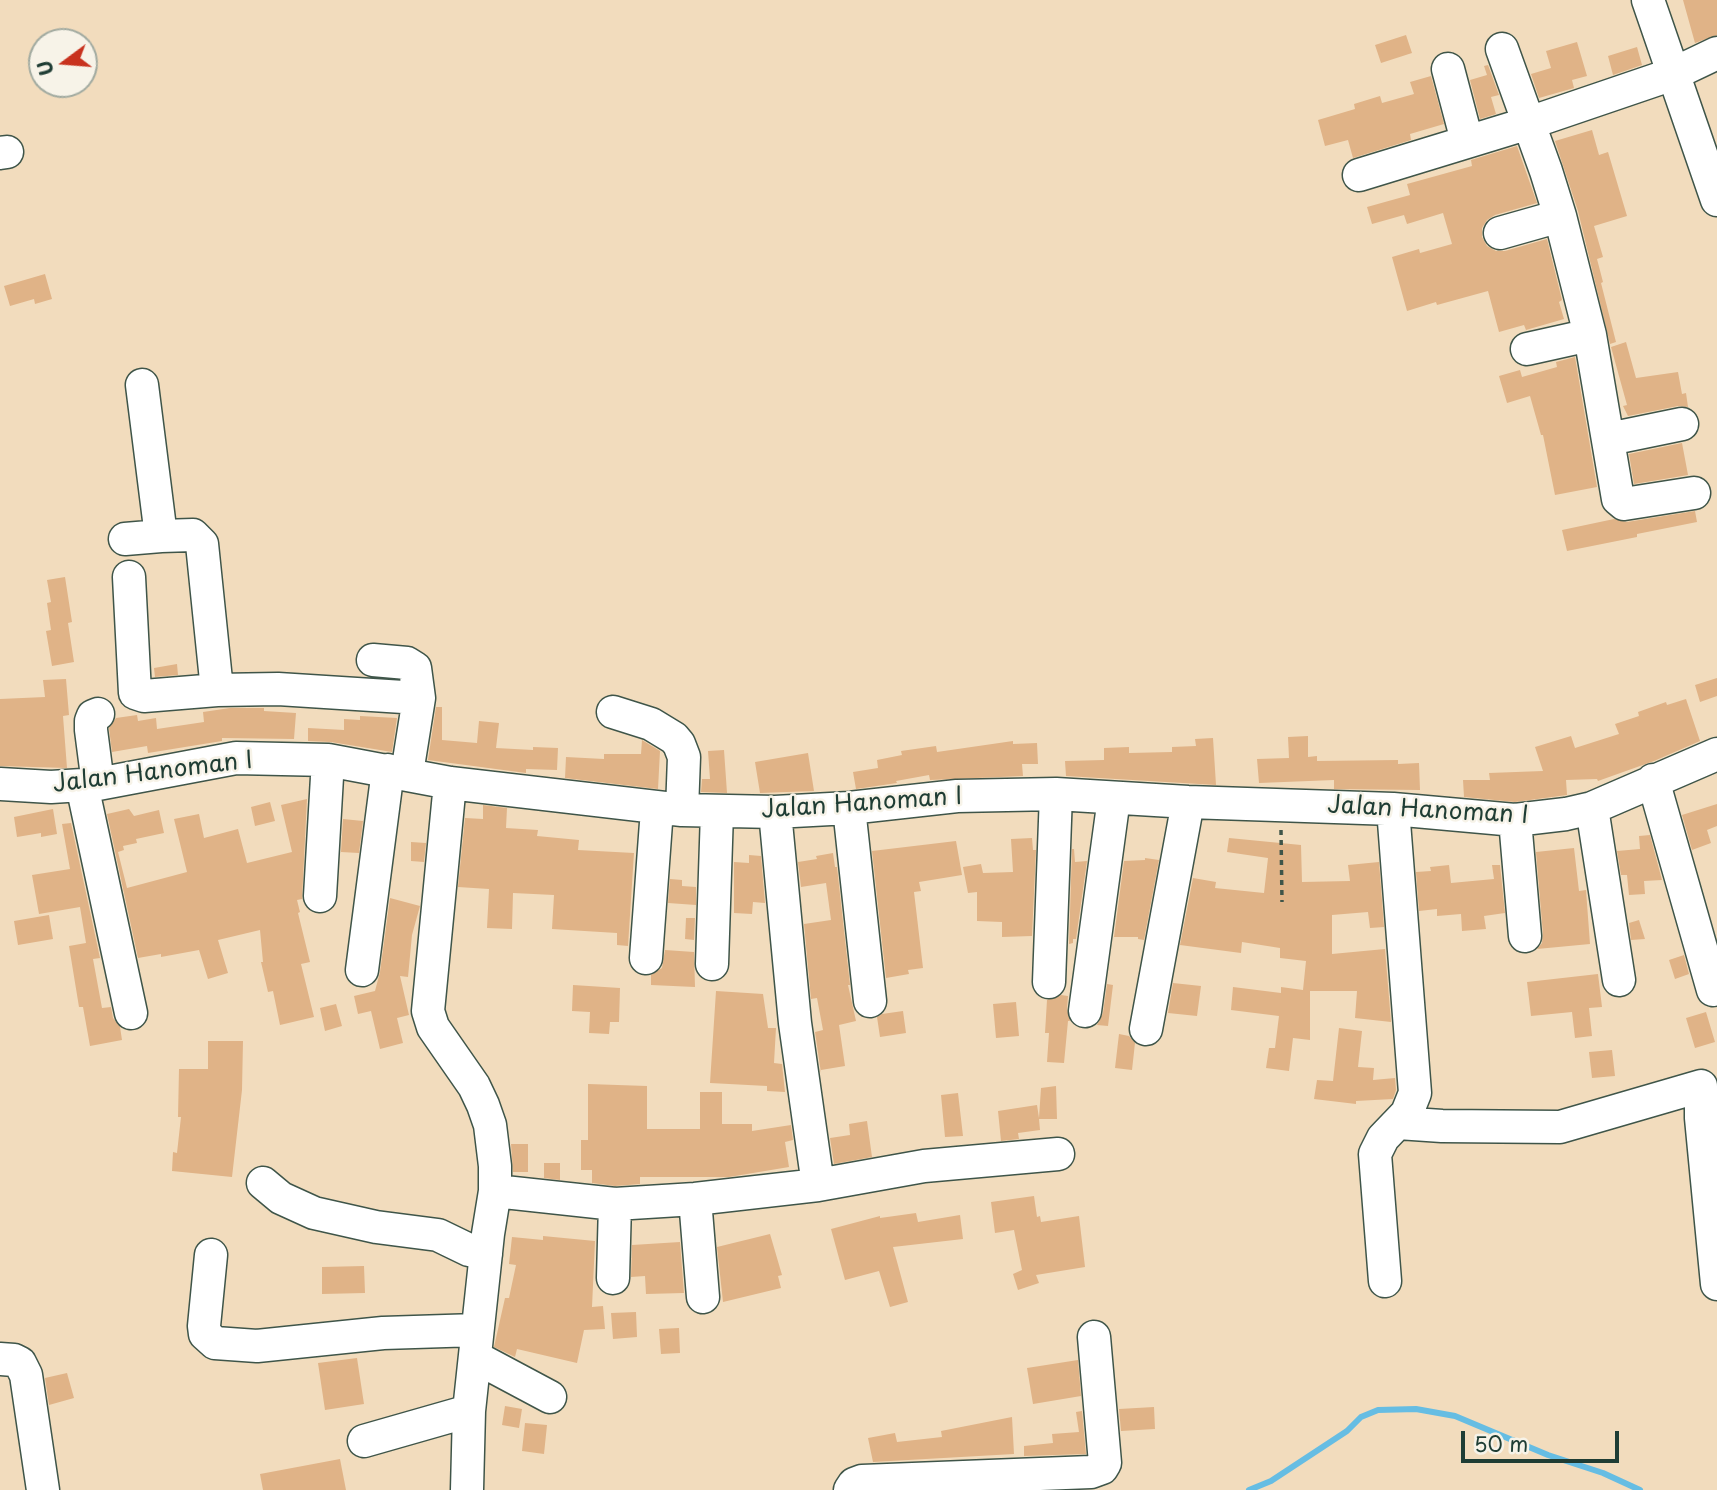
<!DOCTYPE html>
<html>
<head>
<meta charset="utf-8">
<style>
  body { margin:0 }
  #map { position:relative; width:1717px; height:1490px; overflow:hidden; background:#f2dcbd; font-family:"Playpen Sans",sans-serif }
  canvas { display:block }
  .north { position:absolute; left:28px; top:28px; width:70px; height:70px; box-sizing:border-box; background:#f7f3e8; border:2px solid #a1aaa0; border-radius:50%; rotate:254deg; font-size:19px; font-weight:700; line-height:28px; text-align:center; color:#1f3d34 }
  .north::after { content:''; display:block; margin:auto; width:24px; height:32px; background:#c8321e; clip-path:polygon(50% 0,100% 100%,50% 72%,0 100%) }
  .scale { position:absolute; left:1461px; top:1431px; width:158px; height:32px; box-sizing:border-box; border:4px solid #1f3d34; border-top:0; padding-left:9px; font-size:21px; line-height:24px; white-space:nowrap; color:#1f3d34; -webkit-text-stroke:5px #f7f3e8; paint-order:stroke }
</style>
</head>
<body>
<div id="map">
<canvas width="1717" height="1490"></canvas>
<div class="north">U</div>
<div class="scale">50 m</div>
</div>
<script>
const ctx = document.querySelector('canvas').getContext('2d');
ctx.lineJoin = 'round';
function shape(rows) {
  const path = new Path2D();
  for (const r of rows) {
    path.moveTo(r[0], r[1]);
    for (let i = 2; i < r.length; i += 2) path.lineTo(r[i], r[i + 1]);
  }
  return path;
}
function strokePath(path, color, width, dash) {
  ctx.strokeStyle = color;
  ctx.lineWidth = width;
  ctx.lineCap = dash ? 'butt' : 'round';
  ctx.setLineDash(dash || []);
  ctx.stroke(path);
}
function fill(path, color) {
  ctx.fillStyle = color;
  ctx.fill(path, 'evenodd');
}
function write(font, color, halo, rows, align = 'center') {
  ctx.font = font + ' "Playpen Sans",sans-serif';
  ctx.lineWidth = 5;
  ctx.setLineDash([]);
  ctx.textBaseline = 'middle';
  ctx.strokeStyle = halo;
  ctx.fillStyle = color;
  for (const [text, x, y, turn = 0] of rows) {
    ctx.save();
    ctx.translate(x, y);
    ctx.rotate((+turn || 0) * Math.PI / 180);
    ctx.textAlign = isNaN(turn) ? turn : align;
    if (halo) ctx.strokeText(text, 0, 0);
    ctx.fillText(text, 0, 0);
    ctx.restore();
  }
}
strokePath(shape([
  [1249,1490,1271,1481,1347,1431,1361,1417,1378,1410,1416,1409,1455,1416,1548,1455,1603,1473,1640,1490]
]), '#66bde3', 6);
fill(shape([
  [1683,0,1717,0,1717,35,1695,43],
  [1406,35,1412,53,1381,63,1375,45],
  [1577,42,1587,76,1572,80,1574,88,1539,98,1531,74,1551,68,1546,51],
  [1637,47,1642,65,1613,75,1608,56],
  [1488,65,1499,95,1491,97,1496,114,1480,119,1470,80,1487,75,1484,66],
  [1431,76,1444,124,1410,134,1411,140,1353,158,1348,140,1325,146,1318,120,1355,109,1354,104,1380,96,1382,103,1414,94,1410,82],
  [1592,130,1599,155,1608,152,1627,216,1594,226,1603,257,1597,259,1603,282,1601,283,1616,342,1610,344,1578,211,1555,141],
  [1517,146,1537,203,1495,215,1487,220,1482,228,1482,237,1487,246,1496,251,1505,251,1547,239,1562,300,1559,302,1564,319,1526,330,1524,325,1499,332,1488,291,1437,305,1436,302,1407,311,1392,257,1419,249,1420,253,1452,244,1443,213,1407,224,1404,215,1372,224,1367,207,1410,195,1407,184,1472,166,1471,160],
  [45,274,52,299,35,304,34,299,10,306,4,286],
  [1626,342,1636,378,1678,372,1682,394,1686,393,1688,407,1678,406,1628,416,1623,406,1627,405,1611,347],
  [1575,357,1597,487,1555,495,1543,435,1541,435,1530,396,1507,403,1499,376,1520,370,1522,377,1557,367,1556,362],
  [1682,443,1688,475,1634,484,1629,454],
  [1695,511,1697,522,1637,534,1637,537,1567,551,1562,530,1614,519,1627,522],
  [65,577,72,622,68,623,74,662,52,666,46,631,51,630,47,603,51,602,47,580],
  [177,664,178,675,155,677,154,668],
  [1717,678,1717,696,1700,702,1695,685],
  [66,679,69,715,63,716,67,768,0,766,0,699,45,697,43,680],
  [1686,699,1700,741,1654,761,1598,781,1597,779,1566,780,1567,795,1515,802,1464,797,1463,780,1490,780,1489,773,1543,771,1535,747,1571,736,1575,748,1619,734,1615,724,1639,716,1638,712,1666,702,1667,705],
  [436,707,442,707,442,740,477,743,479,721,499,723,496,748,533,750,533,747,558,748,557,770,526,769,526,773,428,760],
  [230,708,264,708,264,711,296,713,294,739,222,738,222,741,148,753,147,746,112,752,109,728,116,718,137,715,138,721,156,718,157,729,204,722,203,712],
  [360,716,397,718,392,752,331,742,308,741,308,728,344,730,344,719,360,720],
  [1308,736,1308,757,1317,756,1317,761,1398,760,1398,764,1419,763,1420,790,1334,789,1334,780,1259,783,1257,759,1289,758,1288,737],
  [1213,738,1216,785,1066,776,1065,761,1104,760,1104,748,1129,747,1129,753,1172,752,1172,747,1196,746,1195,739],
  [642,740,660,751,658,789,565,778,566,757,604,759,604,754,641,754],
  [1013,741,1013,744,1037,743,1038,764,1022,764,1023,776,930,780,929,775,896,781,897,783,856,789,853,772,878,768,877,760,902,755,901,751,936,746,937,752],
  [724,750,727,793,701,792,702,779,710,779,708,751],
  [808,753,814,791,760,793,755,762],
  [307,799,302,899,297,900,300,912,298,913,310,962,301,964,314,1017,280,1025,273,991,268,992,261,962,263,962,260,930,218,940,228,973,208,979,199,950,161,957,161,954,138,958,107,814,129,809,134,816,159,810,164,833,136,839,137,843,123,846,124,850,118,852,127,888,187,872,174,819,199,814,204,838,238,829,247,863,292,852,281,805],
  [270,802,275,821,255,826,251,807],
  [1717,804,1717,826,1707,830,1711,843,1692,850,1682,815],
  [483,805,507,808,506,828,538,830,537,836,579,840,578,850,634,853,628,946,617,945,617,933,552,929,554,895,513,893,512,929,487,928,489,889,458,887,465,818,483,819],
  [53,809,57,834,41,837,41,833,17,837,14,817],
  [343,819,363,821,359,853,341,852],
  [71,823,100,958,93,959,102,1008,111,1007,113,1018,120,1027,122,1040,90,1046,83,1007,79,1007,69,946,86,943,80,907,39,914,32,875,70,869,62,824],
  [1650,835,1662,880,1644,881,1645,894,1629,895,1627,875,1621,875,1617,851,1640,849,1639,836],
  [1032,838,1033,850,1036,850,1032,936,1002,937,1002,922,977,921,977,892,968,893,963,867,981,864,983,873,1013,872,1011,839],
  [1229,838,1301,845,1302,882,1350,881,1348,865,1379,862,1384,927,1370,928,1368,912,1332,915,1332,954,1385,949,1391,1022,1355,1018,1357,991,1310,991,1310,1040,1293,1038,1289,1071,1266,1068,1269,1048,1275,1048,1279,1016,1231,1010,1233,987,1281,993,1281,987,1303,990,1306,961,1280,958,1280,948,1242,942,1241,953,1180,945,1193,878,1216,882,1215,888,1264,893,1268,858,1227,852],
  [956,841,962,875,919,882,921,891,914,892,923,968,908,970,909,974,886,978,872,851],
  [411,842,426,843,424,862,411,861],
  [1574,848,1579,891,1586,890,1590,944,1537,949,1542,943,1543,934,1536,852],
  [1072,849,1074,849,1075,862,1087,861,1076,939,1073,939,1073,943,1069,944],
  [833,853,835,867,837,867,850,985,848,985,856,1021,839,1025,845,1066,821,1070,821,1073,815,1032,823,1030,817,998,811,999,804,924,831,920,826,883,801,887,798,862,817,859,816,856],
  [749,855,761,856,765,903,753,902,752,914,734,913,734,862,749,863],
  [1145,858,1159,860,1144,940,1138,939,1138,937,1114,937,1124,861,1145,860],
  [1449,865,1451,883,1494,879,1492,865,1500,865,1505,913,1484,916,1486,929,1462,931,1461,914,1437,916,1437,909,1419,911,1416,872,1431,871,1430,867],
  [670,879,682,880,682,886,696,887,696,905,668,903],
  [390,898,420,906,412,935,408,977,400,976,409,1015,397,1018,403,1043,380,1049,371,1011,358,1014,354,996,375,991,380,972],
  [49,915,53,939,18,945,14,921],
  [686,918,695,918,694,940,685,939],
  [1639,920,1645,939,1631,940,1629,923],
  [665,950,694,952,695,987,651,985,651,975,662,968],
  [1684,955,1689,974,1675,979,1669,960],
  [1598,974,1602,1007,1589,1008,1592,1036,1575,1038,1572,1012,1531,1016,1527,982],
  [1173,983,1201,986,1197,1016,1168,1013],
  [1107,984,1113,985,1108,1026,1097,1025,1103,1013],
  [573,985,620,988,619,1022,610,1022,609,1034,589,1033,590,1012,572,1011],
  [716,991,763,994,768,1028,776,1028,774,1063,782,1064,785,1092,767,1091,767,1086,710,1083],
  [1061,995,1068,996,1067,1009,1070,1021,1068,1021,1064,1063,1047,1062,1049,1033,1045,1033,1047,1000],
  [1016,1002,1019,1036,996,1038,993,1004],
  [336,1004,342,1026,325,1031,320,1008],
  [903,1011,906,1033,880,1037,877,1017,882,1014],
  [1706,1012,1715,1042,1695,1048,1686,1018],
  [1339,1028,1362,1031,1358,1067,1374,1068,1373,1080,1395,1078,1396,1090,1393,1099,1356,1101,1356,1104,1314,1099,1317,1080,1333,1081],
  [1119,1034,1129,1036,1135,1043,1132,1070,1115,1068],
  [208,1041,243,1041,242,1090,232,1177,172,1171,173,1152,177,1153,181,1117,178,1117,179,1069,208,1069],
  [1612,1050,1615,1076,1592,1078,1589,1052],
  [588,1084,647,1086,647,1129,700,1129,700,1092,722,1092,722,1124,752,1124,752,1131,791,1125,793,1140,785,1142,789,1167,729,1177,640,1177,640,1184,615,1186,592,1183,592,1170,581,1170,581,1140,588,1140],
  [1056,1086,1057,1119,1039,1119,1040,1130,1018,1133,1019,1139,1001,1141,998,1111,1037,1105,1039,1118,1041,1088],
  [958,1093,963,1136,945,1137,941,1095],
  [867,1121,872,1157,834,1164,830,1138,850,1135,849,1124],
  [511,1144,528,1144,528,1172,513,1172],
  [544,1163,560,1163,560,1180,544,1178],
  [1034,1196,1037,1217,1040,1216,1041,1222,1079,1216,1085,1267,1036,1275,1039,1283,1018,1290,1013,1274,1022,1270,1014,1230,995,1233,991,1202],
  [916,1213,918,1222,960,1215,963,1239,893,1247,908,1302,890,1307,879,1271,845,1280,831,1229,880,1216,880,1218],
  [770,1234,782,1275,778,1276,781,1288,723,1302,717,1247],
  [543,1236,595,1241,592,1307,603,1306,605,1329,584,1330,577,1363,517,1349,515,1357,494,1347,505,1298,509,1298,516,1265,509,1264,512,1237,543,1240],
  [680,1242,684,1293,646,1294,645,1276,631,1277,632,1245],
  [364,1266,365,1293,322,1294,322,1267],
  [636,1312,637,1337,613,1339,611,1313],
  [679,1328,680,1353,661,1354,659,1329],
  [357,1358,364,1404,325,1410,318,1363],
  [1078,1360,1081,1396,1033,1404,1027,1368],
  [67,1373,74,1398,49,1405,45,1378],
  [505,1406,522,1409,519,1428,502,1425],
  [1154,1407,1155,1429,1121,1431,1119,1409],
  [1082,1411,1086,1454,1024,1456,1024,1446,1053,1443,1052,1434,1079,1432,1076,1412],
  [1012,1417,1014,1454,873,1462,868,1438,895,1433,897,1442,942,1437,941,1431],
  [525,1423,547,1425,544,1454,522,1451],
  [340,1459,346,1490,263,1490,260,1474]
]), '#e0b387');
const minor = shape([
  [1648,0,1717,200],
  [1502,49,1546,171,1560,216,1590,335,1618,499,1624,504,1694,493],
  [1448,69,1467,141],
  [0,153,7,152],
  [1359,175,1529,123,1673,74,1717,53],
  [1500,233,1560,216],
  [1527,349,1590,335],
  [142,385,161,536,193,535,202,544,217,690],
  [1609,439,1682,424],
  [125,539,161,536],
  [129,577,135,693,144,696,217,690,278,689,419,698,407,773],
  [373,660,407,663,415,668,419,698],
  [613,712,651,724,674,738,679,744,684,757,682,810],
  [1653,780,1713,990],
  [450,783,428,1011,433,1027,474,1086,483,1105,490,1125,495,1166,495,1191,488,1234,469,1411,467,1490],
  [0,784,51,787,98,784,236,758,328,760,450,783,682,810,775,812,849,808,957,796,1056,794,1188,802,1393,809,1515,820,1566,814,1592,808,1717,754],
  [98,784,91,730,91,721,93,716,98,714],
  [82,785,131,1013],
  [849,808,870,1001],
  [1592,808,1619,980],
  [775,812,795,1023,818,1185],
  [1515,820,1525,936],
  [320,896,328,760],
  [646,958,657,809],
  [712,964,717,812],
  [362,970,388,770],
  [1049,982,1056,794],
  [1085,1011,1114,798],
  [1146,1029,1188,802],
  [1398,1123,1442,1126,1560,1127,1701,1086,1701,1118,1717,1284],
  [263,1183,281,1198,314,1213,376,1227,438,1235,469,1250,486,1254],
  [495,1191,615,1204,695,1199,818,1185,924,1166,1058,1154],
  [695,1199,703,1297],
  [211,1255,204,1326,205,1334,215,1343,257,1346,383,1333,477,1330],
  [613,1278,615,1204],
  [1385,1281,1375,1154,1383,1138,1407,1113,1415,1093,1393,809],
  [475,1357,550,1397],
  [0,1359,14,1360,20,1363,26,1375,43,1490],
  [364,1441,469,1411],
  [850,1490,854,1484,862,1481,1091,1472,1102,1468,1105,1463,1094,1337]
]);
strokePath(minor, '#3f5549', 35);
strokePath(shape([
  [1281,830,1282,902]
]), '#3f5549', 3.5, [5, 5]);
strokePath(minor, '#fff', 32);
write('24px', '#1f3d34', '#f7f3e8', [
  ["Jalan Hanoman I",153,773,-7],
  ["Jalan Hanoman I",862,804,-4],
  ["Jalan Hanoman I",1428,811,3]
]);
</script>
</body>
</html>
